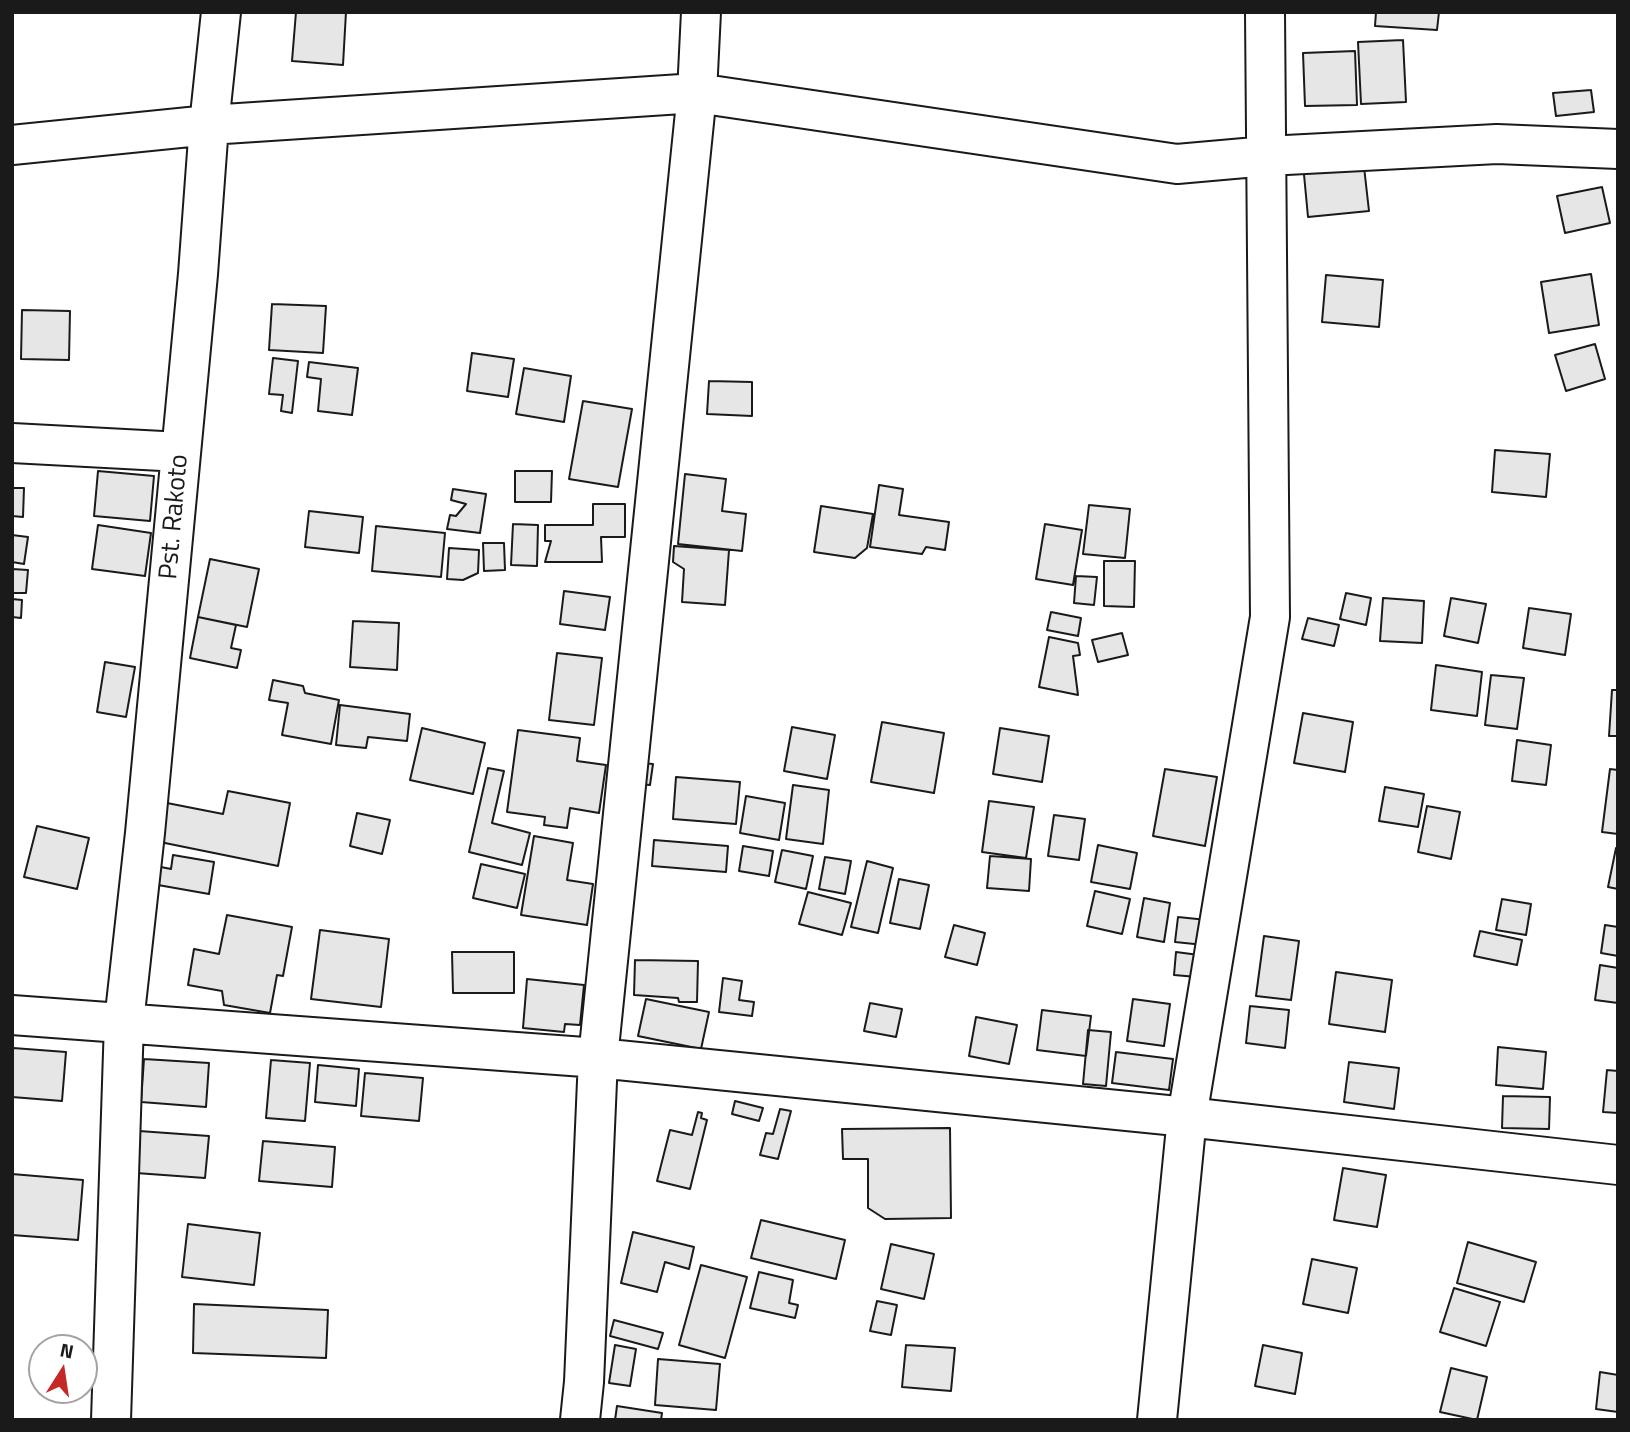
<!DOCTYPE html>
<html>
<head>
<meta charset="utf-8">
<style>
  body { margin:0 }
  #map { position:relative; width:1630px; height:1432px; overflow:hidden; background:#fff; font-family:"Titillium Web",sans-serif }
  canvas { display:block }
  .frame { position:absolute; inset:0; border:14px solid #1a1a1a; pointer-events:none }
  .north { position:absolute; left:28px; top:1334px; width:70px; height:70px; box-sizing:border-box; background:#fff; border:2px solid #a3a3a3; border-radius:50%; rotate:12deg; font-size:19px; font-weight:700; line-height:28px; text-align:center; color:#1a1a1a }
  .north::after { content:''; display:block; margin:auto; width:24px; height:32px; background:#c62828; clip-path:polygon(50% 0,100% 100%,50% 72%,0 100%) }
</style>
</head>
<body>
<div id="map">
<canvas width="1630" height="1432"></canvas>
<div class="frame"></div>
<div class="north">N</div>
</div>
<script>
const ctx = document.querySelector('canvas').getContext('2d');
ctx.lineJoin = 'round';
function fill(path, color) {
  ctx.fillStyle = color;
  ctx.fill(path, 'evenodd');
}
function shape(rows) {
  const path = new Path2D();
  for (const r of rows) {
    path.moveTo(r[0], r[1]);
    for (let i = 2; i < r.length; i += 2) path.lineTo(r[i], r[i + 1]);
  }
  return path;
}
function strokePath(path, color, width, dash) {
  ctx.strokeStyle = color;
  ctx.lineWidth = width;
  ctx.lineCap = dash ? 'butt' : 'round';
  ctx.setLineDash(dash || []);
  ctx.stroke(path);
}
function write(font, color, halo, rows, align = 'center') {
  ctx.font = font + ' "Titillium Web",sans-serif';
  ctx.lineWidth = 5;
  ctx.setLineDash([]);
  ctx.textBaseline = 'middle';
  ctx.strokeStyle = halo;
  ctx.fillStyle = color;
  for (const [text, x, y, turn = 0] of rows) {
    ctx.save();
    ctx.translate(x, y);
    ctx.rotate((+turn || 0) * Math.PI / 180);
    ctx.textAlign = isNaN(turn) ? turn : align;
    if (halo) ctx.strokeText(text, 0, 0);
    ctx.fillText(text, 0, 0);
    ctx.restore();
  }
}
const building = shape([
  [296,12,346,12,343,65,292,61,296,12],
  [1376,12,1439,12,1437,30,1375,26,1376,12],
  [1403,40,1406,102,1361,104,1358,42,1403,40],
  [1355,51,1357,105,1305,106,1303,53,1355,51],
  [1591,90,1594,112,1556,116,1553,93,1591,90],
  [1363,158,1369,211,1308,217,1303,164,1363,158],
  [1602,187,1610,223,1565,233,1557,196,1602,187],
  [1591,274,1599,325,1549,333,1541,282,1591,274],
  [1326,275,1383,280,1379,327,1322,322,1326,275],
  [272,304,326,306,323,353,269,350,272,304],
  [22,310,70,311,69,360,21,359,22,310],
  [1595,344,1605,379,1566,391,1555,355,1595,344],
  [472,353,514,359,508,397,467,391,472,353],
  [273,358,298,361,292,413,281,411,283,395,269,394,273,358],
  [309,362,358,368,352,415,318,411,321,379,307,377,309,362],
  [524,368,571,376,564,422,516,414,524,368],
  [709,381,752,382,752,416,707,414,709,381],
  [583,401,632,409,618,487,569,479,583,401],
  [1495,450,1550,454,1546,497,1492,492,1495,450],
  [98,471,154,476,150,521,94,516,98,471],
  [515,471,552,471,551,502,515,502,515,471],
  [685,474,726,479,722,511,746,514,742,551,678,544,685,474],
  [879,485,903,489,899,515,949,522,945,550,926,547,922,554,870,547,879,485],
  [12,488,24,488,23,517,12,516,12,488],
  [453,489,486,494,480,533,447,529,450,515,456,516,466,504,451,500,453,489],
  [593,504,625,504,625,537,601,537,602,562,545,562,551,541,545,541,545,525,593,525,593,504],
  [1089,505,1130,509,1125,558,1083,554,1089,505],
  [821,506,873,514,867,548,855,558,814,552,821,506],
  [309,511,363,517,359,553,305,547,309,511],
  [513,524,538,525,537,566,511,565,513,524],
  [1045,524,1082,530,1073,585,1036,579,1045,524],
  [98,525,151,533,145,576,92,569,98,525],
  [376,526,445,533,441,577,372,571,376,526],
  [12,535,28,537,24,564,12,562,12,535],
  [483,543,504,543,505,570,484,571,483,543],
  [674,546,729,550,725,605,682,602,684,569,673,562,674,546],
  [449,548,479,550,478,573,463,580,447,579,449,548],
  [210,559,259,569,247,627,198,617,210,559],
  [1104,561,1135,561,1134,607,1104,606,1104,561],
  [12,569,28,570,26,593,12,593,12,569],
  [1076,576,1097,577,1094,605,1074,603,1076,576],
  [564,591,610,597,605,630,560,624,564,591],
  [1346,593,1371,598,1366,625,1340,619,1346,593],
  [1383,598,1424,601,1422,643,1380,641,1383,598],
  [1451,598,1486,604,1478,643,1444,636,1451,598],
  [12,599,22,600,21,618,12,617,12,599],
  [1529,608,1571,614,1565,655,1523,648,1529,608],
  [1051,612,1081,618,1078,636,1047,630,1051,612],
  [198,617,236,625,231,648,241,650,237,668,190,658,198,617],
  [1308,618,1339,625,1334,646,1302,639,1308,618],
  [353,621,399,623,397,670,350,667,353,621],
  [1122,633,1128,655,1098,662,1092,640,1122,633],
  [1049,637,1078,643,1080,655,1073,656,1078,695,1039,687,1049,637],
  [557,653,602,658,594,725,549,720,557,653],
  [105,662,135,667,126,717,97,712,105,662],
  [1436,665,1482,672,1477,716,1431,710,1436,665],
  [1491,675,1524,678,1517,729,1485,725,1491,675],
  [273,680,303,686,305,693,339,700,331,744,282,735,288,703,269,700,273,680],
  [1612,690,1618,690,1618,736,1609,736,1612,690],
  [340,705,410,714,407,741,368,737,366,748,336,745,340,705],
  [1303,713,1353,722,1345,772,1294,763,1303,713],
  [882,722,944,733,934,793,871,782,882,722],
  [792,727,835,735,827,779,784,771,792,727],
  [422,728,485,743,473,794,410,780,422,728],
  [1000,728,1049,736,1042,782,993,774,1000,728],
  [518,730,580,738,577,761,606,765,599,813,570,808,567,828,544,825,545,817,507,812,518,730],
  [1517,740,1551,745,1546,785,1512,781,1517,740],
  [641,763,653,764,650,785,639,784,641,763],
  [488,768,504,771,492,823,530,833,522,865,469,852,488,768],
  [1165,769,1217,777,1205,846,1153,836,1165,769],
  [1610,769,1618,770,1618,834,1602,832,1610,769],
  [676,777,740,782,736,824,673,819,676,777],
  [793,785,829,790,823,844,786,839,793,785],
  [1385,787,1424,794,1418,827,1379,821,1385,787],
  [228,791,290,803,278,866,160,842,167,803,223,814,228,791],
  [746,796,785,803,779,840,740,833,746,796],
  [989,801,1034,807,1026,858,982,852,989,801],
  [1427,806,1460,812,1451,859,1418,852,1427,806],
  [357,813,390,820,382,854,350,846,357,813],
  [1054,815,1085,819,1079,860,1048,856,1054,815],
  [37,826,89,838,77,889,24,877,37,826],
  [534,836,573,843,567,880,593,884,587,925,521,915,534,836],
  [654,840,728,846,726,872,652,866,654,840],
  [1098,845,1137,853,1130,889,1091,882,1098,845],
  [743,846,773,851,769,876,739,871,743,846],
  [1616,848,1618,848,1618,889,1608,887,1616,848],
  [782,850,813,856,806,889,775,882,782,850],
  [173,855,214,862,209,894,158,885,161,867,171,869,173,855],
  [990,856,1031,859,1029,891,987,888,990,856],
  [825,857,851,861,845,894,819,889,825,857],
  [867,861,893,868,878,933,851,927,867,861],
  [481,864,525,874,517,908,473,898,481,864],
  [899,879,929,885,920,929,890,923,899,879],
  [1095,891,1130,899,1122,934,1087,926,1095,891],
  [808,892,851,903,842,935,799,924,808,892],
  [1144,898,1170,903,1164,942,1137,937,1144,898],
  [1502,899,1531,904,1526,935,1496,930,1502,899],
  [227,915,292,927,283,976,277,975,270,1013,224,1005,222,991,188,985,194,949,219,954,227,915],
  [1178,917,1207,920,1204,945,1175,942,1178,917],
  [954,925,985,933,977,965,945,957,954,925],
  [1605,925,1618,927,1618,956,1601,953,1605,925],
  [320,930,389,939,381,1007,311,999,320,930],
  [1480,931,1522,940,1517,965,1474,956,1480,931],
  [1264,936,1299,941,1291,1000,1256,996,1264,936],
  [452,952,514,952,514,993,453,993,452,952],
  [1176,952,1199,955,1197,977,1174,975,1176,952],
  [635,960,698,961,697,1002,679,1002,678,998,634,995,635,960],
  [1600,965,1618,968,1618,1003,1595,1000,1600,965],
  [1336,972,1392,980,1385,1032,1329,1024,1336,972],
  [723,978,742,981,739,1000,754,1002,752,1016,719,1012,723,978],
  [527,979,584,985,580,1025,565,1024,564,1032,523,1028,527,979],
  [646,999,709,1012,701,1049,638,1036,646,999],
  [1133,999,1170,1004,1164,1046,1127,1041,1133,999],
  [870,1003,902,1009,896,1037,864,1031,870,1003],
  [1250,1006,1289,1010,1285,1048,1246,1043,1250,1006],
  [1042,1010,1091,1016,1086,1056,1037,1050,1042,1010],
  [976,1017,1017,1025,1009,1064,969,1056,976,1017],
  [1088,1030,1111,1032,1106,1086,1083,1084,1088,1030],
  [1498,1047,1546,1052,1543,1089,1496,1085,1498,1047],
  [13,1048,66,1052,62,1101,12,1097,13,1048],
  [1116,1052,1173,1059,1169,1090,1112,1083,1116,1052],
  [144,1059,209,1063,206,1107,141,1102,144,1059],
  [271,1060,310,1063,305,1121,266,1118,271,1060],
  [1349,1062,1399,1068,1394,1109,1344,1102,1349,1062],
  [318,1065,359,1069,356,1106,315,1102,318,1065],
  [1607,1070,1618,1071,1618,1113,1603,1112,1607,1070],
  [365,1073,423,1078,419,1121,361,1116,365,1073],
  [1503,1096,1550,1097,1549,1129,1502,1128,1503,1096],
  [735,1101,763,1108,759,1121,732,1114,735,1101],
  [780,1109,791,1111,778,1159,760,1155,766,1133,773,1134,780,1109],
  [698,1112,702,1113,701,1118,707,1120,690,1189,657,1181,670,1130,692,1135,698,1112],
  [950,1128,951,1218,885,1219,868,1208,868,1159,843,1159,842,1129,950,1128],
  [139,1131,209,1136,205,1178,136,1173,139,1131],
  [263,1141,335,1147,332,1187,259,1181,263,1141],
  [1343,1168,1386,1175,1377,1227,1334,1220,1343,1168],
  [12,1174,83,1180,78,1240,12,1235,12,1174],
  [761,1220,845,1240,836,1279,751,1258,761,1220],
  [188,1224,260,1233,254,1285,182,1277,188,1224],
  [633,1232,694,1247,689,1269,665,1262,657,1292,621,1283,633,1232],
  [1468,1242,1536,1262,1524,1302,1457,1283,1468,1242],
  [891,1244,934,1254,924,1299,881,1289,891,1244],
  [1312,1259,1357,1268,1348,1313,1303,1304,1312,1259],
  [701,1265,747,1277,725,1358,679,1345,701,1265],
  [759,1272,793,1280,789,1303,798,1305,795,1318,750,1308,759,1272],
  [1454,1288,1500,1302,1486,1346,1440,1332,1454,1288],
  [877,1301,897,1305,891,1335,870,1331,877,1301],
  [194,1304,328,1310,326,1358,193,1353,194,1304],
  [614,1320,663,1333,658,1349,610,1336,614,1320],
  [615,1345,636,1349,630,1386,609,1383,615,1345],
  [906,1345,955,1348,951,1391,902,1387,906,1345],
  [1263,1345,1302,1353,1295,1394,1255,1386,1263,1345],
  [658,1359,720,1364,716,1410,655,1405,658,1359],
  [1451,1368,1487,1377,1477,1420,1440,1412,1451,1368],
  [1600,1372,1618,1375,1618,1412,1596,1409,1600,1372],
  [617,1406,662,1413,661,1420,615,1420,617,1406]
]);
fill(building, '#e6e6e6');
strokePath(building, '#1a1a1a', 2);
const minor = shape([
  [12,145,209,125,697,93,1177,164,1267,156,1497,144,1618,149],
  [12,443,181,452],
  [12,1015,598,1058,1187,1117,1618,1165],
  [111,1420,124,1022,145,833,198,274,209,125,221,12],
  [580,1420,584,1382,598,1058,697,93,701,12],
  [1157,1420,1187,1117,1270,617,1265,12]
]);
strokePath(minor, '#1a1a1a', 42);
strokePath(minor, '#fff', 38);
write('26px', '#1a1a1a', '#fff', [
  ["Pst. Rakoto",175,517,-85]
]);
</script>
</body>
</html>
